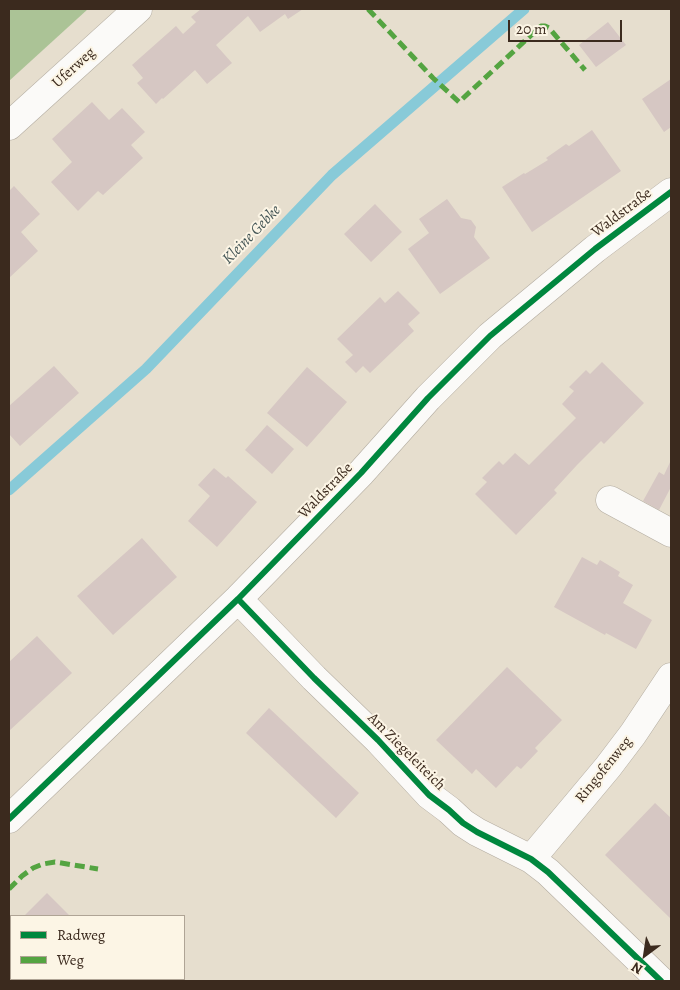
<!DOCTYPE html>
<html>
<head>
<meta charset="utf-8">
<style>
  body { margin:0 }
  #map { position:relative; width:680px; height:990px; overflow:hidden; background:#e6dece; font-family:Alegreya,serif }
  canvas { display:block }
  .frame { position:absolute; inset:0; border:10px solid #3b2a1e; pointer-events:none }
  .legend { position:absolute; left:10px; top:915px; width:175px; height:65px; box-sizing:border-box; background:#fcf5e5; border:1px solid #afa495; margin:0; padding:6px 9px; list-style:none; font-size:15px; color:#3b2a1e }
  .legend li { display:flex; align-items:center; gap:10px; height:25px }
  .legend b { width:25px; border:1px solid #afa495 }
  .north { position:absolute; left:620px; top:930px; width:50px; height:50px; -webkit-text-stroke:4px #fcf5e5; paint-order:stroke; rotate:211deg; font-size:14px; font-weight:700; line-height:20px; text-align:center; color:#3b2a1e }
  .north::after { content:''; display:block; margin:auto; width:18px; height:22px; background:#3b2a1e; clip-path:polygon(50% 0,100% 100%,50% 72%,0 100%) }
  .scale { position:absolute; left:508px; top:20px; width:114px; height:22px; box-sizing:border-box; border:2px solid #3b2a1e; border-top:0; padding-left:6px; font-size:15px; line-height:18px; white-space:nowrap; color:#3b2a1e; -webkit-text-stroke:4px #fcf5e5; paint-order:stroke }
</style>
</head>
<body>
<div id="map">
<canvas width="680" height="990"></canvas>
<div class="frame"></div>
<ul class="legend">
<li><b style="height:6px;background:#00873e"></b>Radweg</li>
<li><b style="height:6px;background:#54a441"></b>Weg</li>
</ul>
<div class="north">N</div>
<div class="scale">20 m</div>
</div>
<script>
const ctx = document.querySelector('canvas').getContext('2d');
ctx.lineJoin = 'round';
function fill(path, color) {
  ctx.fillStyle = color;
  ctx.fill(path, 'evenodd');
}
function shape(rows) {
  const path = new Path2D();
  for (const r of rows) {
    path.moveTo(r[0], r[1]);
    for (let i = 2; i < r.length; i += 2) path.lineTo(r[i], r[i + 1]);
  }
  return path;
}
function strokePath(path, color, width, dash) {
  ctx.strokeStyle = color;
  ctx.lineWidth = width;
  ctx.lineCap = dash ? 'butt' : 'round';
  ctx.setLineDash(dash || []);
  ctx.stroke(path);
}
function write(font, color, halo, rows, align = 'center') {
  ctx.font = font + ' Alegreya,serif';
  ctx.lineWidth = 4;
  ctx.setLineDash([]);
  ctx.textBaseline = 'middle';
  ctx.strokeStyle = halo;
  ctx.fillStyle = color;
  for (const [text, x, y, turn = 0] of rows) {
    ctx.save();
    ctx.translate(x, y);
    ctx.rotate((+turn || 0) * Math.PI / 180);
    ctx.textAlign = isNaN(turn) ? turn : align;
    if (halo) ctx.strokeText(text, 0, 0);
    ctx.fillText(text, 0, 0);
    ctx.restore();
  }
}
fill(shape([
  [9,9,88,9,9,81]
]), '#abc396');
strokePath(shape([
  [9,490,146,369,332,175,524,9]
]), '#88cad8', 11);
fill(shape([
  [201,9,303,9,288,19,285,14,260,32,248,16,216,45,232,63,207,84,195,70,163,99,162,98,156,104,137,83,143,78,132,65,176,26,183,34,196,22,191,17],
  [608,22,626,45,596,67,579,45],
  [671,79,671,127,664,132,642,99],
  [92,102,109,120,122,108,145,132,131,145,143,158,103,195,98,191,78,211,51,182,72,162,52,139],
  [592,130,621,171,532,232,502,187,524,173,525,174,548,160,546,158,566,144,569,146],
  [14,186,40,214,21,232,38,251,9,278,9,191],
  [447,199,461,218,471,220,476,227,474,237,490,258,440,294,408,249,429,233,419,219],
  [375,204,402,232,371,262,344,234],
  [398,291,420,313,408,324,414,331,370,373,363,366,356,373,345,362,353,355,337,339,380,297,385,303],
  [602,362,644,403,604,444,601,441,577,465,554,490,557,493,516,535,475,494,487,482,482,478,499,461,503,465,515,453,529,465,576,418,562,404,574,391,569,387,586,370,590,374],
  [54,366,79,393,20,446,9,434,9,406],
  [307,367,347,402,307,447,267,413],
  [267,425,294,449,272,474,245,450],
  [671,460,671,487,659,510,643,501,659,472,664,475],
  [214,468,226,478,228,476,257,502,217,547,188,521,210,496,198,485],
  [142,538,177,577,113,635,77,596],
  [582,557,597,565,600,560,620,572,618,576,633,585,623,603,652,620,636,649,606,633,605,635,554,607],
  [37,636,72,673,9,731,9,662],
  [507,667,562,720,535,748,538,751,521,769,517,766,496,788,476,769,472,774,436,740],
  [269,708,359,793,336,818,246,733],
  [655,803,671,818,671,919,605,855],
  [47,893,70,916,24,916],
  [11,929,11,979,133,979,135,981,9,981,9,931]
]), '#d6c7c3');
const minor = shape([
  [9,126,138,9],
  [610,500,671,533],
  [238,599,314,678,378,740,429,795,449,810,463,823,477,832,531,859,548,872,661,981],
  [9,819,238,599,361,473,428,398,490,336,595,249,671,192],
  [531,859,608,767,633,734,671,677]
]);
strokePath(minor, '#b3aca1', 29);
strokePath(minor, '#fbfaf8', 28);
strokePath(shape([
  [368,9,433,78,459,102,541,26,545,26,549,28,585,70],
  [9,889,22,876,33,868,43,864,55,862,98,869]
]), '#54a441', 5, [10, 5]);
strokePath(shape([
  [238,599,314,678,378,740,429,795,449,810,463,823,477,832,531,859,548,872,661,981],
  [9,819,238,599,361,473,428,398,490,336,595,249,671,192]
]), '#00873e', 6);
write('15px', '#3b2a1e', '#fcf5e5', [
  ["Uferweg",74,68,-42],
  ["Waldstraße",622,213,-37],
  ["Waldstraße",326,491,-46],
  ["Am Ziegeleiteich",406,752,45],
  ["Ringofenweg",604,770,-51]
]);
write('italic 16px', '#465757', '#fcf5e5', [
  ["Kleine Gebke",252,235,-46]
]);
</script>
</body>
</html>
